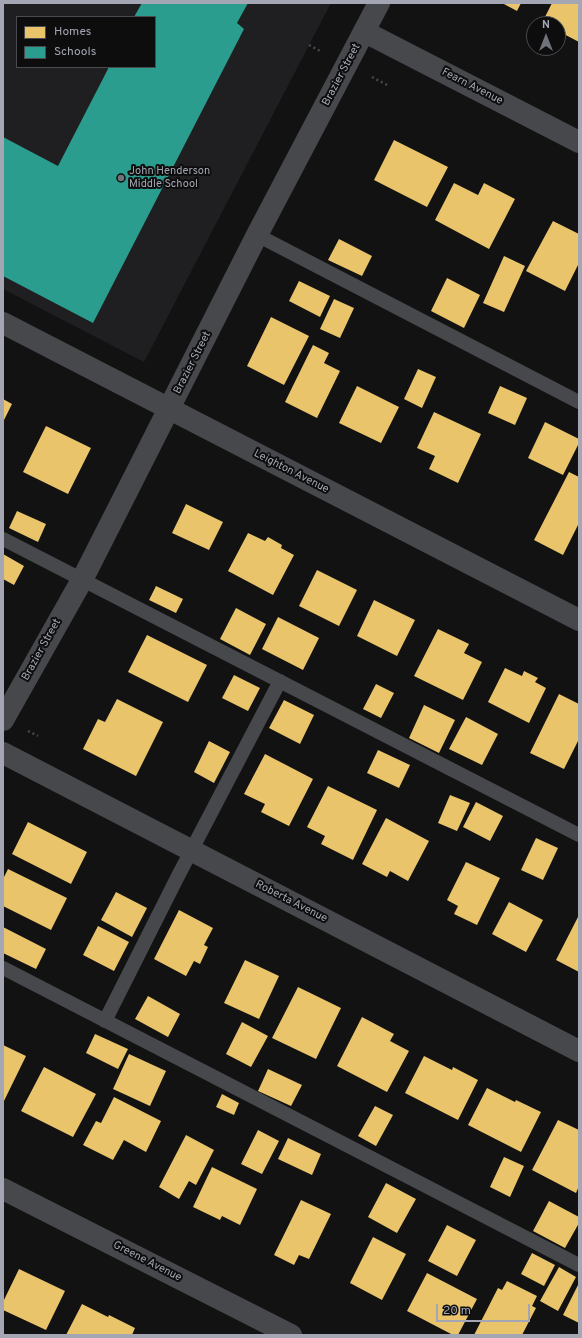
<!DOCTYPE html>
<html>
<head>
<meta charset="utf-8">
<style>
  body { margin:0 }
  #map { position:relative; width:582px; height:1338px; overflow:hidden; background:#121213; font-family:Overpass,sans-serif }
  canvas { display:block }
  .frame { position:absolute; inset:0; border:4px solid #a4a7b3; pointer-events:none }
  .legend { position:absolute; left:16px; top:16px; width:140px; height:52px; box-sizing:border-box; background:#0d0d0e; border:1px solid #494b50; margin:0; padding:5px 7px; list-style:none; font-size:12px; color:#a4a7b3 }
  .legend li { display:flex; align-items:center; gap:8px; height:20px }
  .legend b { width:20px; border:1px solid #494b50 }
  .north { position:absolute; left:526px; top:16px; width:40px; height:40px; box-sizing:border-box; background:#0d0d0e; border:1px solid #494b50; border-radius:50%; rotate:0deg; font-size:11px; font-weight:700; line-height:16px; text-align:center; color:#a4a7b3 }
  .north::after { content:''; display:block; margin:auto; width:14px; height:18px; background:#71737b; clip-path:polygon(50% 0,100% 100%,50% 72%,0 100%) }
  .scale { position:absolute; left:436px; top:1304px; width:94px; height:18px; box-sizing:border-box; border:2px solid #a4a7b3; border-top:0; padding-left:5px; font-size:12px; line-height:14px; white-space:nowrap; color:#a4a7b3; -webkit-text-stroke:3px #0d0d0e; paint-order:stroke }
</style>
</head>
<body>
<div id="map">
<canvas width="582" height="1338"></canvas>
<div class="frame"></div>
<ul class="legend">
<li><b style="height:11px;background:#e9c46a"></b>Homes</li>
<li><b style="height:11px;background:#2a9d8f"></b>Schools</li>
</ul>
<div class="north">N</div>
<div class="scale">20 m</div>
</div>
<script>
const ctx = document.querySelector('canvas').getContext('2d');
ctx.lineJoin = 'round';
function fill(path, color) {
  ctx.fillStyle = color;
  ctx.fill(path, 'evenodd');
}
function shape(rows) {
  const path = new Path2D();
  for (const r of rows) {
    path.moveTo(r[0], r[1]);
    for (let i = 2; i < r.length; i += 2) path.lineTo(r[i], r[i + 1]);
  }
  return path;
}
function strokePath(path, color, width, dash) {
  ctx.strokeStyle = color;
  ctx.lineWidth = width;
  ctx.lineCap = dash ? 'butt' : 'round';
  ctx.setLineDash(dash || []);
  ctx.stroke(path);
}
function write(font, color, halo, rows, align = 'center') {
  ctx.font = font + ' Overpass,sans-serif';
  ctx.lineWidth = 4;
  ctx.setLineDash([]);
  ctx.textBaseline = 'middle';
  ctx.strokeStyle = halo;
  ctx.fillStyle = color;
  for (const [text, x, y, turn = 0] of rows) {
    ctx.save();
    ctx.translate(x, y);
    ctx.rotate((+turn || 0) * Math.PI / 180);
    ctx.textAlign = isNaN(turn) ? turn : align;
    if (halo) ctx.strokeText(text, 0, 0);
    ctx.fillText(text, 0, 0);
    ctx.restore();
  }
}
fill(shape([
  [3,3,331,3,144,362,3,289],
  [17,17,155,17,155,67,17,67]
]), '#1f1f21');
fill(shape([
  [502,3,521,3,517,11],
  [552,3,579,3,579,42,558,31,558,24,545,24,542,23],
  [394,140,448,167,427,207,374,180],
  [454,183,478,195,484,183,515,199,489,249,435,220],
  [553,221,579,234,579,263,565,291,526,271],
  [339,239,372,256,362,276,328,260],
  [504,256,525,266,504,312,483,303],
  [447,278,480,295,464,328,431,311],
  [299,281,330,296,320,317,289,301],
  [334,299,354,308,340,338,320,329],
  [271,317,309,336,284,385,247,366],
  [313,345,329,353,324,363,340,371,317,418,285,402],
  [418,369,436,377,422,408,404,399],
  [357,386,399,407,381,443,339,423],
  [500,386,527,398,515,425,488,413],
  [3,399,12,404,3,422],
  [434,412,481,434,458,483,429,469,435,456,417,448],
  [545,422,579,439,579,443,563,475,528,458],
  [46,426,91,448,68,494,23,472],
  [569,472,579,477,579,523,563,555,534,540],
  [186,504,223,522,209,550,172,533],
  [17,511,46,524,38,542,9,528],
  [248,533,265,541,268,537,282,545,281,548,294,555,273,595,228,571],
  [3,554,24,566,14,585,3,579],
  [317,570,357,590,339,626,299,606],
  [156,586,183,599,176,613,149,600],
  [374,600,415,620,397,656,357,636],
  [236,608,266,624,250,655,220,639],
  [278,617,319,638,303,670,262,649],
  [438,629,469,644,464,653,482,662,463,700,414,676],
  [147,635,207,665,188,702,128,672],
  [505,668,522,676,524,671,538,678,535,682,546,688,529,723,488,702],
  [234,675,260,688,248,711,222,698],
  [376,684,394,693,381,718,363,709],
  [559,694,579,704,579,739,564,769,530,753],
  [117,699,163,722,136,776,83,749,98,719,105,722],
  [284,700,314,715,300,744,269,728],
  [424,705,455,720,439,753,409,738],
  [466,717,498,734,482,765,449,749],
  [209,741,230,752,214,783,194,772],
  [378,750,410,765,399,788,367,773],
  [265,754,313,779,289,826,261,812,265,804,244,794],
  [328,786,377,810,353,860,321,844,325,836,307,827],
  [450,795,470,803,457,831,438,823],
  [476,802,503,816,490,841,463,827],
  [386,818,429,841,408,881,390,871,387,877,362,864],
  [28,822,87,852,71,884,12,854],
  [536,838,558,848,543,880,521,870],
  [466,862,500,878,477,925,454,914,458,906,447,900],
  [8,869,67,898,51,930,3,906,3,879],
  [116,892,147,908,132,937,101,920],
  [509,902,543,920,526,952,492,934],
  [179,910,213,928,204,945,208,947,200,964,194,961,186,976,154,959],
  [579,915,579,972,556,960],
  [98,926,129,942,114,971,83,955],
  [3,927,46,949,36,969,3,953],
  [245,960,279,976,259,1019,224,1003],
  [298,987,341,1008,316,1059,272,1038],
  [148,996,180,1014,168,1037,135,1019],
  [362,1017,394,1034,390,1041,409,1051,387,1092,337,1066],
  [242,1022,268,1036,251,1067,226,1054],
  [95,1034,128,1049,118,1069,86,1053],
  [3,1045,26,1056,3,1103],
  [129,1054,166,1071,150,1106,113,1089],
  [424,1056,452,1070,453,1067,478,1080,458,1120,405,1093],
  [44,1067,96,1094,73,1137,21,1111],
  [268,1069,302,1085,291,1106,258,1091],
  [487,1088,515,1102,516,1100,541,1112,521,1152,468,1125],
  [222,1094,239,1103,234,1115,216,1107],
  [114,1097,161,1121,146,1152,124,1140,113,1160,83,1145,96,1121,101,1123],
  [375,1106,393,1115,376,1146,358,1136],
  [558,1120,579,1130,579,1186,576,1193,532,1170],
  [258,1130,279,1141,262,1174,241,1164],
  [186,1135,214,1150,196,1185,189,1181,179,1199,159,1187],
  [288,1138,321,1154,312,1175,278,1159],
  [504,1157,524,1166,510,1197,490,1187],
  [212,1167,257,1189,240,1225,222,1216,220,1220,193,1207],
  [386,1183,416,1199,397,1233,368,1217],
  [301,1200,331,1214,309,1259,299,1255,294,1265,274,1255],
  [549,1201,579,1217,579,1223,565,1248,533,1231],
  [447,1225,476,1240,457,1276,428,1261],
  [373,1237,406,1254,382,1300,350,1283],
  [532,1253,555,1265,544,1286,521,1274],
  [559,1267,576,1277,558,1311,540,1301],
  [19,1269,65,1291,46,1330,3,1310,3,1302],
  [427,1273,477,1299,458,1335,453,1335,407,1311],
  [507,1281,537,1296,532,1306,536,1308,522,1335,474,1335,498,1288,502,1290],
  [578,1285,579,1285,579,1323,563,1315],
  [82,1304,108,1317,109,1315,135,1328,132,1335,66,1335]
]), '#e9c46a');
fill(shape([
  [142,3,248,3,237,23,244,29,93,323,3,276,3,137,58,166,109,67,155,67,155,17,134,17]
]), '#2a9d8f');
strokePath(shape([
  [309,45,322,52],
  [372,77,389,86],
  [28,731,38,736]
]), '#48494d', 2.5, [2, 3]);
strokePath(shape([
  [257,235,579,402],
  [3,539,579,835],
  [3,968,579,1265],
  [105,1021,177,878,280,681]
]), '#47484b', 14);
strokePath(shape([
  [365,32,579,142],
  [3,323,579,620],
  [3,720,82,580,257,235,379,3],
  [3,753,579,1051],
  [3,1189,291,1335]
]), '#47484b', 22);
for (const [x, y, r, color] of [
  [121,178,4,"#71737b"]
]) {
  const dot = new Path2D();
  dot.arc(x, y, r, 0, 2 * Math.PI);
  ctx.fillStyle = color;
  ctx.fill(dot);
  strokePath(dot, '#0d0d0e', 1.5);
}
write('11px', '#a4a7b3', '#0d0d0e', [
  ["Brazier Street",342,75,-62],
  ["Fearn Avenue",472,87,27],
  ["Brazier Street",193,363,-63],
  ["Leighton Avenue",291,472,27],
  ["Brazier Street",42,650,-61],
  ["Roberta Avenue",291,902,27],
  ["Greene Avenue",147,1262,27]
]);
write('11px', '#a4a7b3', '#0d0d0e', [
  ["John Henderson",129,172],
  ["Middle School",129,185]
], 'left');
</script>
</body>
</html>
